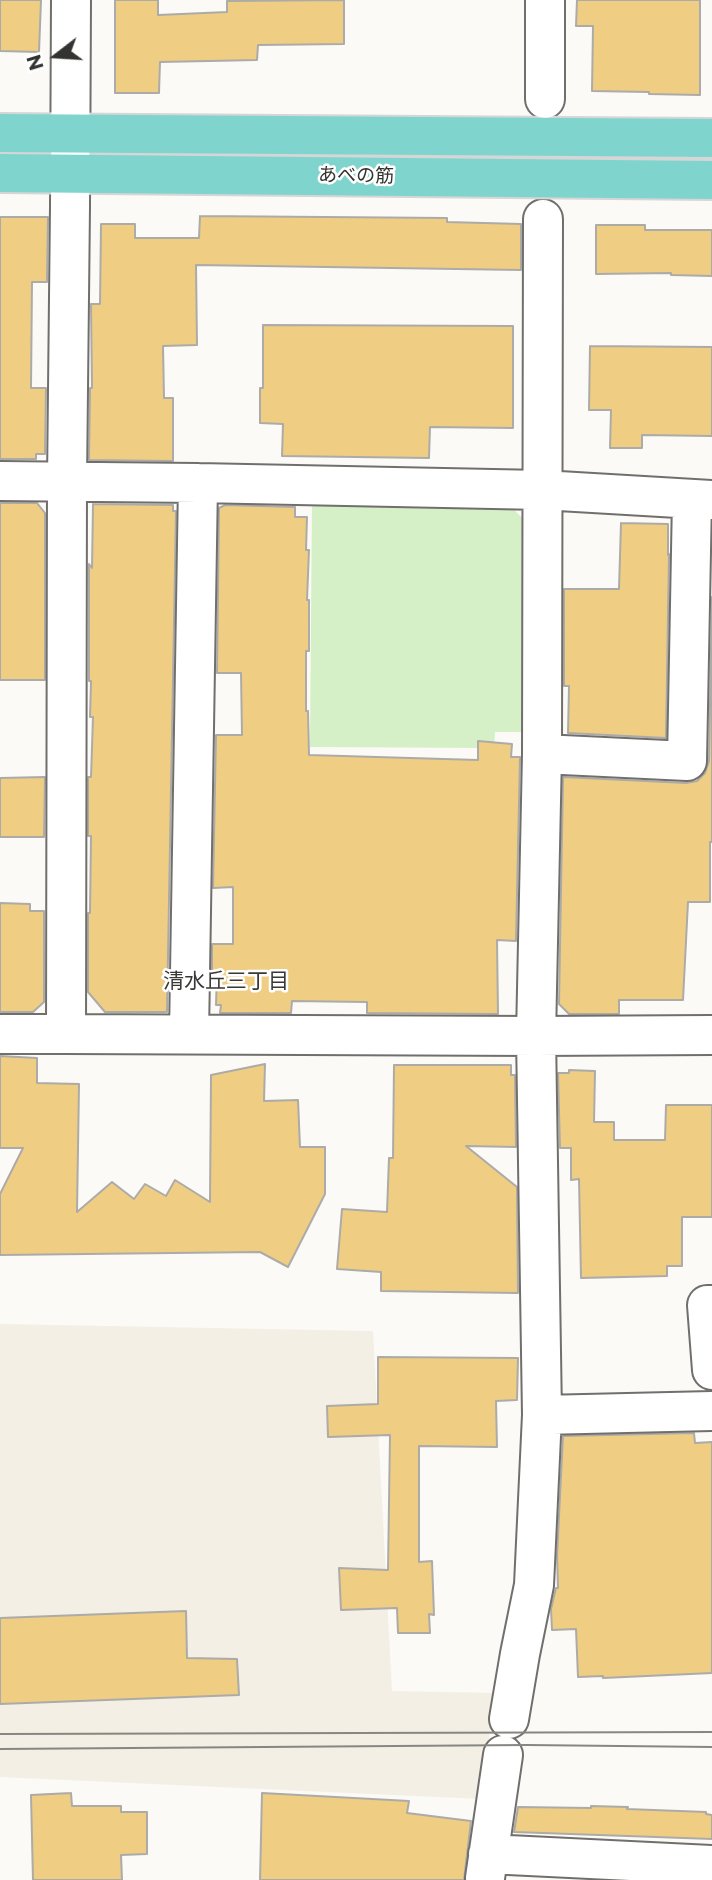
<!DOCTYPE html>
<html>
<head>
<meta charset="utf-8">
<style>
  body { margin:0 }
  #map { position:relative; width:712px; height:1880px; overflow:hidden; background:#fbfaf7; font-family:Montserrat,sans-serif }
  canvas { display:block }
  .north { position:absolute; left:21px; top:21px; width:70px; height:70px; -webkit-text-stroke:5px #fff; paint-order:stroke; rotate:253deg; font-size:19px; font-weight:700; line-height:28px; text-align:center; color:#333331 }
  .north::after { content:''; display:block; margin:auto; width:24px; height:32px; background:#333331; clip-path:polygon(50% 0,100% 100%,50% 72%,0 100%) }
</style>
</head>
<body>
<div id="map">
<canvas width="712" height="1880"></canvas>
<div class="north">N</div>
</div>
<script>
const ctx = document.querySelector('canvas').getContext('2d');
ctx.lineJoin = 'round';
function fill(path, color) {
  ctx.fillStyle = color;
  ctx.fill(path, 'evenodd');
}
function shape(rows) {
  const path = new Path2D();
  for (const r of rows) {
    path.moveTo(r[0], r[1]);
    for (let i = 2; i < r.length; i += 2) path.lineTo(r[i], r[i + 1]);
  }
  return path;
}
function strokePath(path, color, width, dash) {
  ctx.strokeStyle = color;
  ctx.lineWidth = width;
  ctx.lineCap = dash ? 'butt' : 'round';
  ctx.setLineDash(dash || []);
  ctx.stroke(path);
}
function write(font, color, halo, rows, align = 'center') {
  ctx.font = font + ' Montserrat,"Noto Sans JP",sans-serif';
  ctx.lineWidth = 5;
  ctx.setLineDash([]);
  ctx.textBaseline = 'middle';
  ctx.strokeStyle = halo;
  ctx.fillStyle = color;
  for (const [text, x, y, turn = 0] of rows) {
    ctx.save();
    ctx.translate(x, y);
    ctx.rotate((+turn || 0) * Math.PI / 180);
    ctx.textAlign = isNaN(turn) ? turn : align;
    if (halo) ctx.strokeText(text, 0, 0);
    ctx.fillText(text, 0, 0);
    ctx.restore();
  }
}
fill(shape([
  [0,1324,373,1331,392,1691,496,1693,480,1799,0,1777]
]), '#f3efe4');
fill(shape([
  [312,497,503,498,524,520,522,732,495,732,494,748,310,747]
]), '#d5efc6');
const building = shape([
  [0,0,41,0,39,52,0,51,0,0],
  [115,0,158,0,158,15,227,12,227,1,344,0,344,44,258,45,257,60,160,62,159,93,115,93,115,0],
  [577,0,700,0,700,95,649,94,649,92,592,91,593,26,576,26,577,0],
  [200,216,447,218,447,222,521,224,521,270,196,265,197,345,163,346,164,398,173,398,173,461,89,460,90,388,92,388,91,304,100,304,101,224,135,224,135,238,199,238,200,216],
  [0,217,48,217,47,282,32,282,31,388,46,388,45,454,36,454,36,459,0,459,0,217],
  [596,225,645,225,645,230,712,230,712,276,671,275,671,273,596,274,596,225],
  [263,325,513,326,513,428,430,427,429,458,282,456,283,424,260,423,260,388,263,388,263,325],
  [590,346,712,347,712,436,642,435,642,448,610,448,611,410,589,410,590,346],
  [0,503,37,503,45,513,45,680,0,680,0,503],
  [93,504,173,505,173,511,176,511,167,1012,105,1012,88,992,88,913,90,913,91,836,88,836,88,777,91,777,93,717,90,717,91,681,89,681,89,564,92,568,93,504],
  [225,505,295,507,295,517,307,517,306,550,309,550,307,600,309,600,309,651,306,651,306,711,308,711,309,755,478,760,478,741,512,744,511,757,520,757,516,941,497,940,498,1014,367,1013,367,1002,292,1001,291,1013,220,1013,221,1005,216,1005,217,972,212,976,212,944,233,944,233,887,213,888,216,735,242,735,241,673,217,673,219,508,225,505],
  [621,523,668,524,668,555,669,554,666,738,568,733,569,686,564,686,564,589,619,589,621,523],
  [712,597,712,842,710,842,710,902,688,902,683,1000,619,1000,619,1014,569,1014,559,1004,563,777,686,783,697,781,705,773,709,761,712,597],
  [45,777,44,837,0,837,0,778,45,777],
  [0,903,30,904,30,911,44,911,44,1002,33,1012,0,1012,0,903],
  [0,1056,37,1058,37,1083,79,1084,77,1212,112,1182,134,1199,145,1184,166,1196,175,1180,210,1202,211,1075,265,1064,264,1101,298,1100,300,1147,325,1147,325,1194,288,1267,260,1252,0,1255,0,1194,23,1148,0,1148,0,1056],
  [394,1065,511,1065,511,1075,515,1075,516,1147,466,1146,517,1187,518,1293,381,1291,381,1272,337,1269,342,1209,387,1212,389,1158,393,1158,394,1065],
  [569,1070,595,1071,594,1122,614,1122,614,1140,665,1140,666,1105,712,1105,712,1217,682,1217,682,1266,667,1266,667,1276,581,1278,579,1179,571,1180,571,1148,560,1148,558,1073,569,1073,569,1070],
  [378,1357,518,1358,517,1400,496,1401,497,1447,419,1446,419,1562,432,1561,434,1615,429,1614,430,1633,398,1633,397,1608,341,1610,339,1568,388,1570,390,1435,328,1437,327,1406,378,1404,378,1357],
  [694,1433,695,1443,712,1442,712,1673,603,1678,603,1676,578,1677,576,1629,552,1630,551,1609,556,1588,558,1588,557,1556,563,1436,694,1433],
  [186,1611,187,1658,237,1659,239,1695,0,1704,0,1618,186,1611],
  [71,1793,72,1806,121,1806,121,1812,147,1812,147,1854,121,1855,122,1880,33,1880,31,1795,71,1793],
  [262,1793,409,1801,407,1813,471,1821,464,1880,260,1880,262,1793],
  [591,1806,628,1807,627,1809,706,1812,706,1814,712,1815,712,1839,514,1832,518,1807,591,1808,591,1806]
]);
fill(building, '#efce83');
strokePath(building, '#acaba8', 2);
const street = shape([
  [545,99,545,0],
  [0,481,198,483,542,490,712,500],
  [542,754,687,761,692,499],
  [0,1034,66,1034,67,481,70,206,71,0],
  [66,1034,536,1036,712,1035],
  [189,1034,198,483],
  [712,1305,707,1305,712,1370],
  [542,1415,712,1411],
  [509,1719,520,1654,534,1585,542,1415,536,1036,542,754,543,219],
  [488,1854,712,1865],
  [485,1878,503,1755]
]);
const primary = shape([
  [0,133,712,138],
  [0,173,712,180]
]);
strokePath(street, '#706f6c', 42);
strokePath(primary, '#d6d6d6', 42);
strokePath(street, '#fff', 38);
strokePath(primary, '#7fd5ce', 38);
strokePath(shape([
  [0,1734,712,1732],
  [0,1749,527,1745,712,1747]
]), '#868683', 2);
write('19px', '#333331', '#fff', [
  ["あべの筋",356,176,1]
]);
write('21px', '#393836', '#fff', [
  ["清水丘三丁目",226,982]
]);
</script>
</body>
</html>
